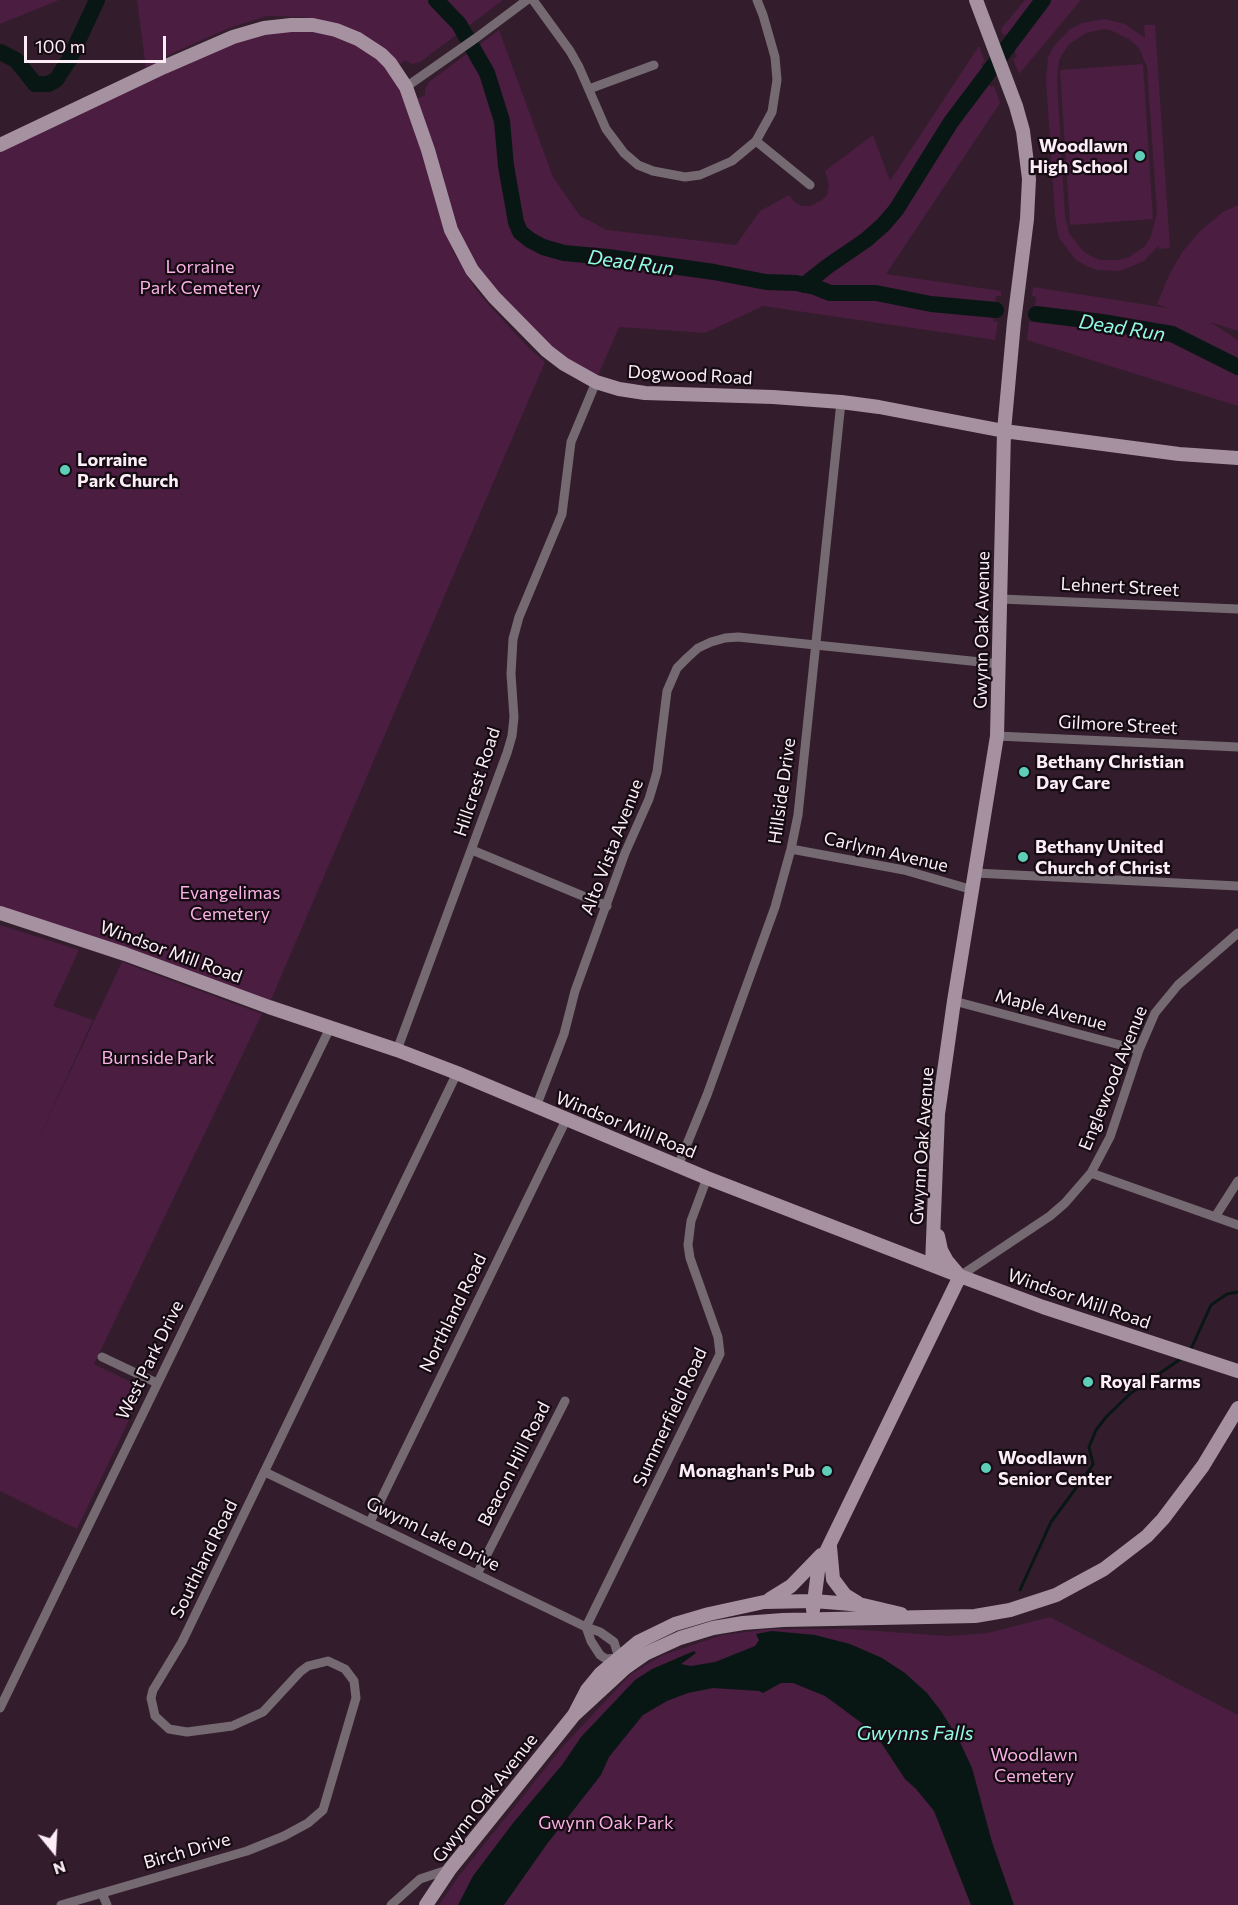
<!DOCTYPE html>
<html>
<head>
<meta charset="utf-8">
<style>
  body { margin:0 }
  #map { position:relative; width:1238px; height:1905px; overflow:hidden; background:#331d2d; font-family:Commissioner,sans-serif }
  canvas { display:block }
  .north { position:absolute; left:24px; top:1821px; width:60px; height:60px; -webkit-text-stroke:4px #150b12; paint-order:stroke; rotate:162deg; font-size:16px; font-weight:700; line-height:24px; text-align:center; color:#fdedf7 }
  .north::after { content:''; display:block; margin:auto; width:21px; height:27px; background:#fdedf7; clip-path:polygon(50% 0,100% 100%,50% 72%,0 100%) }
  .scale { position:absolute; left:24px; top:36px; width:142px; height:27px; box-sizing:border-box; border:3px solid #fdedf7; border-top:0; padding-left:8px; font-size:18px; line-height:21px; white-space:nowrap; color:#fdedf7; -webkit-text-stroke:4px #150b12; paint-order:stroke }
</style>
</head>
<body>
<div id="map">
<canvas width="1238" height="1905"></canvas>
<div class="north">N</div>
<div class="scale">100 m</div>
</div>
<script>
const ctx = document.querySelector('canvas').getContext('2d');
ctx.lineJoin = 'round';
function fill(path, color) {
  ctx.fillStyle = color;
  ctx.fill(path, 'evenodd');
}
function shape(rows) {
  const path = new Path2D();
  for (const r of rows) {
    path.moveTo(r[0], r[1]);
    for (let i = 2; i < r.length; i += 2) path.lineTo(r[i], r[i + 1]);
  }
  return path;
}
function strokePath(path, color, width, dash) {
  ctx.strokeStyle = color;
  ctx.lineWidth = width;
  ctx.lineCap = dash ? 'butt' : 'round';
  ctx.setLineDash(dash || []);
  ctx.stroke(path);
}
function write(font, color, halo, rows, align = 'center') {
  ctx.font = font + ' Commissioner,sans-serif';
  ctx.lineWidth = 4.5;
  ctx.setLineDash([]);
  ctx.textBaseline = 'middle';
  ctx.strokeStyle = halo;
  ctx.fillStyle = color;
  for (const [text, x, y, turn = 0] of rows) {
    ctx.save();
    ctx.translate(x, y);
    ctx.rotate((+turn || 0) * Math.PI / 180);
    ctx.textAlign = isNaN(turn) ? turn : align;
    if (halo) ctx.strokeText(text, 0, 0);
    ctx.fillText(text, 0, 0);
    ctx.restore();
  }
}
fill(shape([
  [0,0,59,0,0,24],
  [137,0,503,0,420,62,412,64,405,60,395,68,346,30,305,17,267,16,229,28,162,58,162,60,146,68],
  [1025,0,1081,0,1019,74,1013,59,1017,57,1008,34,1003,35,1001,29],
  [1104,19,1125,24,1145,38,1144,25,1155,25,1170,248,1159,249,1158,246,1144,261,1120,271,1098,270,1086,266,1075,259,1059,238,1055,216,1046,80,1048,57,1054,46,1070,29,1082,23],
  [1104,29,1110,30,1129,39,1139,48,1147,67,1157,213,1151,236,1145,246,1129,257,1118,260,1100,260,1091,256,1083,251,1069,233,1065,215,1057,80,1059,60,1069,44,1086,33],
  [310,29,353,41,385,65,402,91,423,155,439,215,454,253,475,288,488,304,527,346,545,362,270,1002,0,908,0,149,205,54,264,33],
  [499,30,553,177,580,216,607,230,736,245,760,211,789,195,796,203,802,206,810,206,822,200,827,195,829,185,825,171,873,135,890,181,979,46,985,62,981,64,990,87,994,86,1000,103,886,274,1001,291,1001,296,996,296,993,321,998,322,995,340,763,306,705,333,619,327,596,380,552,355,466,262,413,100,425,95,425,89,429,82],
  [1143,64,1153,219,1070,225,1060,70],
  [1238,205,1238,331,1210,322,1238,340,1238,406,1027,340,1029,322,1033,322,1036,297,1032,296,1033,287,1167,308,1157,304,1170,273,1183,251,1201,230,1223,212],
  [0,925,79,950,53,1006,93,1020,35,1146,122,962,262,1014,94,1364,137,1385,142,1393,77,1529,0,1491],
  [1050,1617,1238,1715,1238,1905,439,1905,458,1877,564,1745,631,1674,663,1655,722,1635,770,1629,848,1629,948,1636,988,1633]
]), '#4b1d40');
fill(shape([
  [772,1631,815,1635,850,1644,882,1658,905,1673,927,1693,941,1711,959,1740,972,1768,992,1842,1014,1905,971,1905,934,1811,916,1789,905,1779,874,1732,825,1696,793,1683,781,1683,763,1693,759,1691,713,1688,688,1693,667,1701,643,1715,609,1757,601,1775,547,1844,504,1905,458,1905,473,1876,513,1823,562,1765,581,1737,635,1680,652,1669,694,1651,696,1653,681,1664,691,1666,715,1662,755,1646,759,1640,756,1634]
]), '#091714');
strokePath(shape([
  [1190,1351,1211,1305,1227,1294,1238,1292],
  [1020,1590,1051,1522,1090,1469,1093,1464,1089,1447,1096,1430,1107,1416,1131,1393,1182,1358]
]), '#091714', 3);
strokePath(shape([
  [436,0,459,24,487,73,502,121,506,166,516,222,520,232,530,240,543,247,564,253,608,257,714,272,766,282,796,283,815,287,830,293,876,293,931,304,996,310],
  [0,52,16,60,35,84,48,84,56,80,69,60,97,0],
  [804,285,828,266,866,240,883,225,896,210,951,122,1043,0],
  [1036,314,1102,322,1172,334,1238,367]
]), '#091714', 16);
strokePath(shape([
  [533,0,570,51,579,67,606,129,624,153,638,165,653,171,685,177,700,175,732,161,756,141,772,112,777,80,775,57,763,15,757,0],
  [406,87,476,38,527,0],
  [589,89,654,65],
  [756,141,810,185],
  [1001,599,1238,609],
  [997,736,1238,747],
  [791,849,904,870,973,890],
  [472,850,607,906],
  [975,873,1238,886],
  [954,1001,1139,1050],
  [397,1050,507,753,512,736,514,717,511,674,513,639,519,617,562,514,571,442,596,382],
  [536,1107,564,1034,575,991,625,853,649,799,657,772,667,691,677,668,687,658,698,648,711,642,725,638,738,637,1000,664],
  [678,1166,707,1095,775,907,791,849,798,815,841,402],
  [1091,1173,1238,1225],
  [1215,1217,1238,1181],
  [960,1276,1050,1216,1065,1203,1091,1173,1110,1137,1139,1050,1155,1013,1178,985,1238,933],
  [102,1357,157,1383],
  [265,1472,586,1627,600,1632,614,1642,620,1661],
  [370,1522,566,1120],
  [477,1574,565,1401],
  [586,1627,720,1354,718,1337,690,1258,688,1245,691,1221,707,1178],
  [586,1627,591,1641,600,1655,606,1659,618,1658],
  [0,1708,330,1028],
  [102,1893,107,1905],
  [61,1905,247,1851,284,1836,308,1823,323,1810,356,1698,354,1681,345,1669,328,1661,308,1666,300,1672,263,1712,232,1726,187,1732,169,1729,155,1716,151,1698,153,1690,182,1642,457,1073],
  [391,1905,420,1879,450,1869]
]), '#766a72', 9);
strokePath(shape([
  [0,145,164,67,233,37,264,28,291,25,313,25,336,30,358,39,381,54,390,63,406,87,428,150,451,230,472,270,494,297,547,351,564,364,596,382,619,389,645,393,773,397,841,402,879,407,1004,431,1179,454,1238,458],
  [0,913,125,954,269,1007,397,1050,457,1073,707,1178,960,1276,1043,1307,1238,1371],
  [938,1236,941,1250,947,1261,958,1274],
  [932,1265,938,1114,954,1001,997,736,1004,431,1014,322,1027,219,1029,179,1023,131,1016,106,976,0],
  [830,1547,833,1579,845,1595,858,1603],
  [770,1599,791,1586,821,1555],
  [813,1610,818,1571,822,1560,960,1276],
  [574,1715,625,1668,645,1654,680,1638,713,1628,743,1623,783,1620,975,1616,1010,1610,1056,1595,1104,1569,1147,1536,1163,1519,1203,1466,1238,1408],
  [426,1905,450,1869,574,1715,587,1690,601,1673,638,1642,675,1624,709,1614,764,1602,814,1601,863,1605,901,1614]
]), '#a5919f', 14);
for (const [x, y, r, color] of [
  [1140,156,6,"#5eceb8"],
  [65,470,6,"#5eceb8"],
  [1024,772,6,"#5eceb8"],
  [1023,857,6,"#5eceb8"],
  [1088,1382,6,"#5eceb8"],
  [986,1468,6,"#5eceb8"],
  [827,1471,6,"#5eceb8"]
]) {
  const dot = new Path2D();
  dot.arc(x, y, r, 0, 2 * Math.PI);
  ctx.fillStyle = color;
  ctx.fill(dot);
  strokePath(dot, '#150b12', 2);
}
write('bold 18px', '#fdedf7', '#150b12', [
  ["Woodlawn",1128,146,"right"],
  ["High School",1128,167,"right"],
  ["Lorraine",77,460],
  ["Park Church",77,481],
  ["Bethany Christian",1036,762],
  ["Day Care",1036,783],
  ["Bethany United",1035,847],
  ["Church of Christ",1035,868],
  ["Royal Farms",1100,1382],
  ["Woodlawn",998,1458],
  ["Senior Center",998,1479],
  ["Monaghan's Pub",815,1471,"right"]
], 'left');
write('18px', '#f9b1e4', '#150b12', [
  ["Lorraine",200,267],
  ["Park Cemetery",200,288],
  ["Evangelimas",230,893],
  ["Cemetery",230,914],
  ["Burnside Park",158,1058],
  ["Woodlawn",1034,1755],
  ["Cemetery",1034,1776],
  ["Gwynn Oak Park",606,1823]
]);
write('18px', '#fdedf7', '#150b12', [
  ["Dogwood Road",690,375,3],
  ["Lehnert Street",1120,587,3],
  ["Gwynn Oak Avenue",982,630,-89],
  ["Gilmore Street",1118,725,3],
  ["Hillcrest Road",477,782,-72],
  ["Hillside Drive",782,791,-82],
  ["Alto Vista Avenue",612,847,-69],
  ["Carlynn Avenue",886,852,13],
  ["Windsor Mill Road",171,952,20],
  ["Maple Avenue",1051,1010,15],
  ["Englewood Avenue",1113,1078,-68],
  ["Windsor Mill Road",626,1125,22],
  ["Gwynn Oak Avenue",922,1146,-86],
  ["Windsor Mill Road",1079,1299,19],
  ["Northland Road",453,1313,-64],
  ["West Park Drive",150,1360,-64],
  ["Summerfield Road",670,1417,-65],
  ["Beacon Hill Road",514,1464,-63],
  ["Gwynn Lake Drive",433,1534,26],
  ["Southland Road",204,1559,-64],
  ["Gwynn Oak Avenue",485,1798,-52],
  ["Birch Drive",187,1851,-16]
]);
write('italic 20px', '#8ffce4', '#150b12', [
  ["Dead Run",631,263,8],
  ["Dead Run",1122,328,9],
  ["Gwynns Falls",915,1733]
]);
</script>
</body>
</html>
